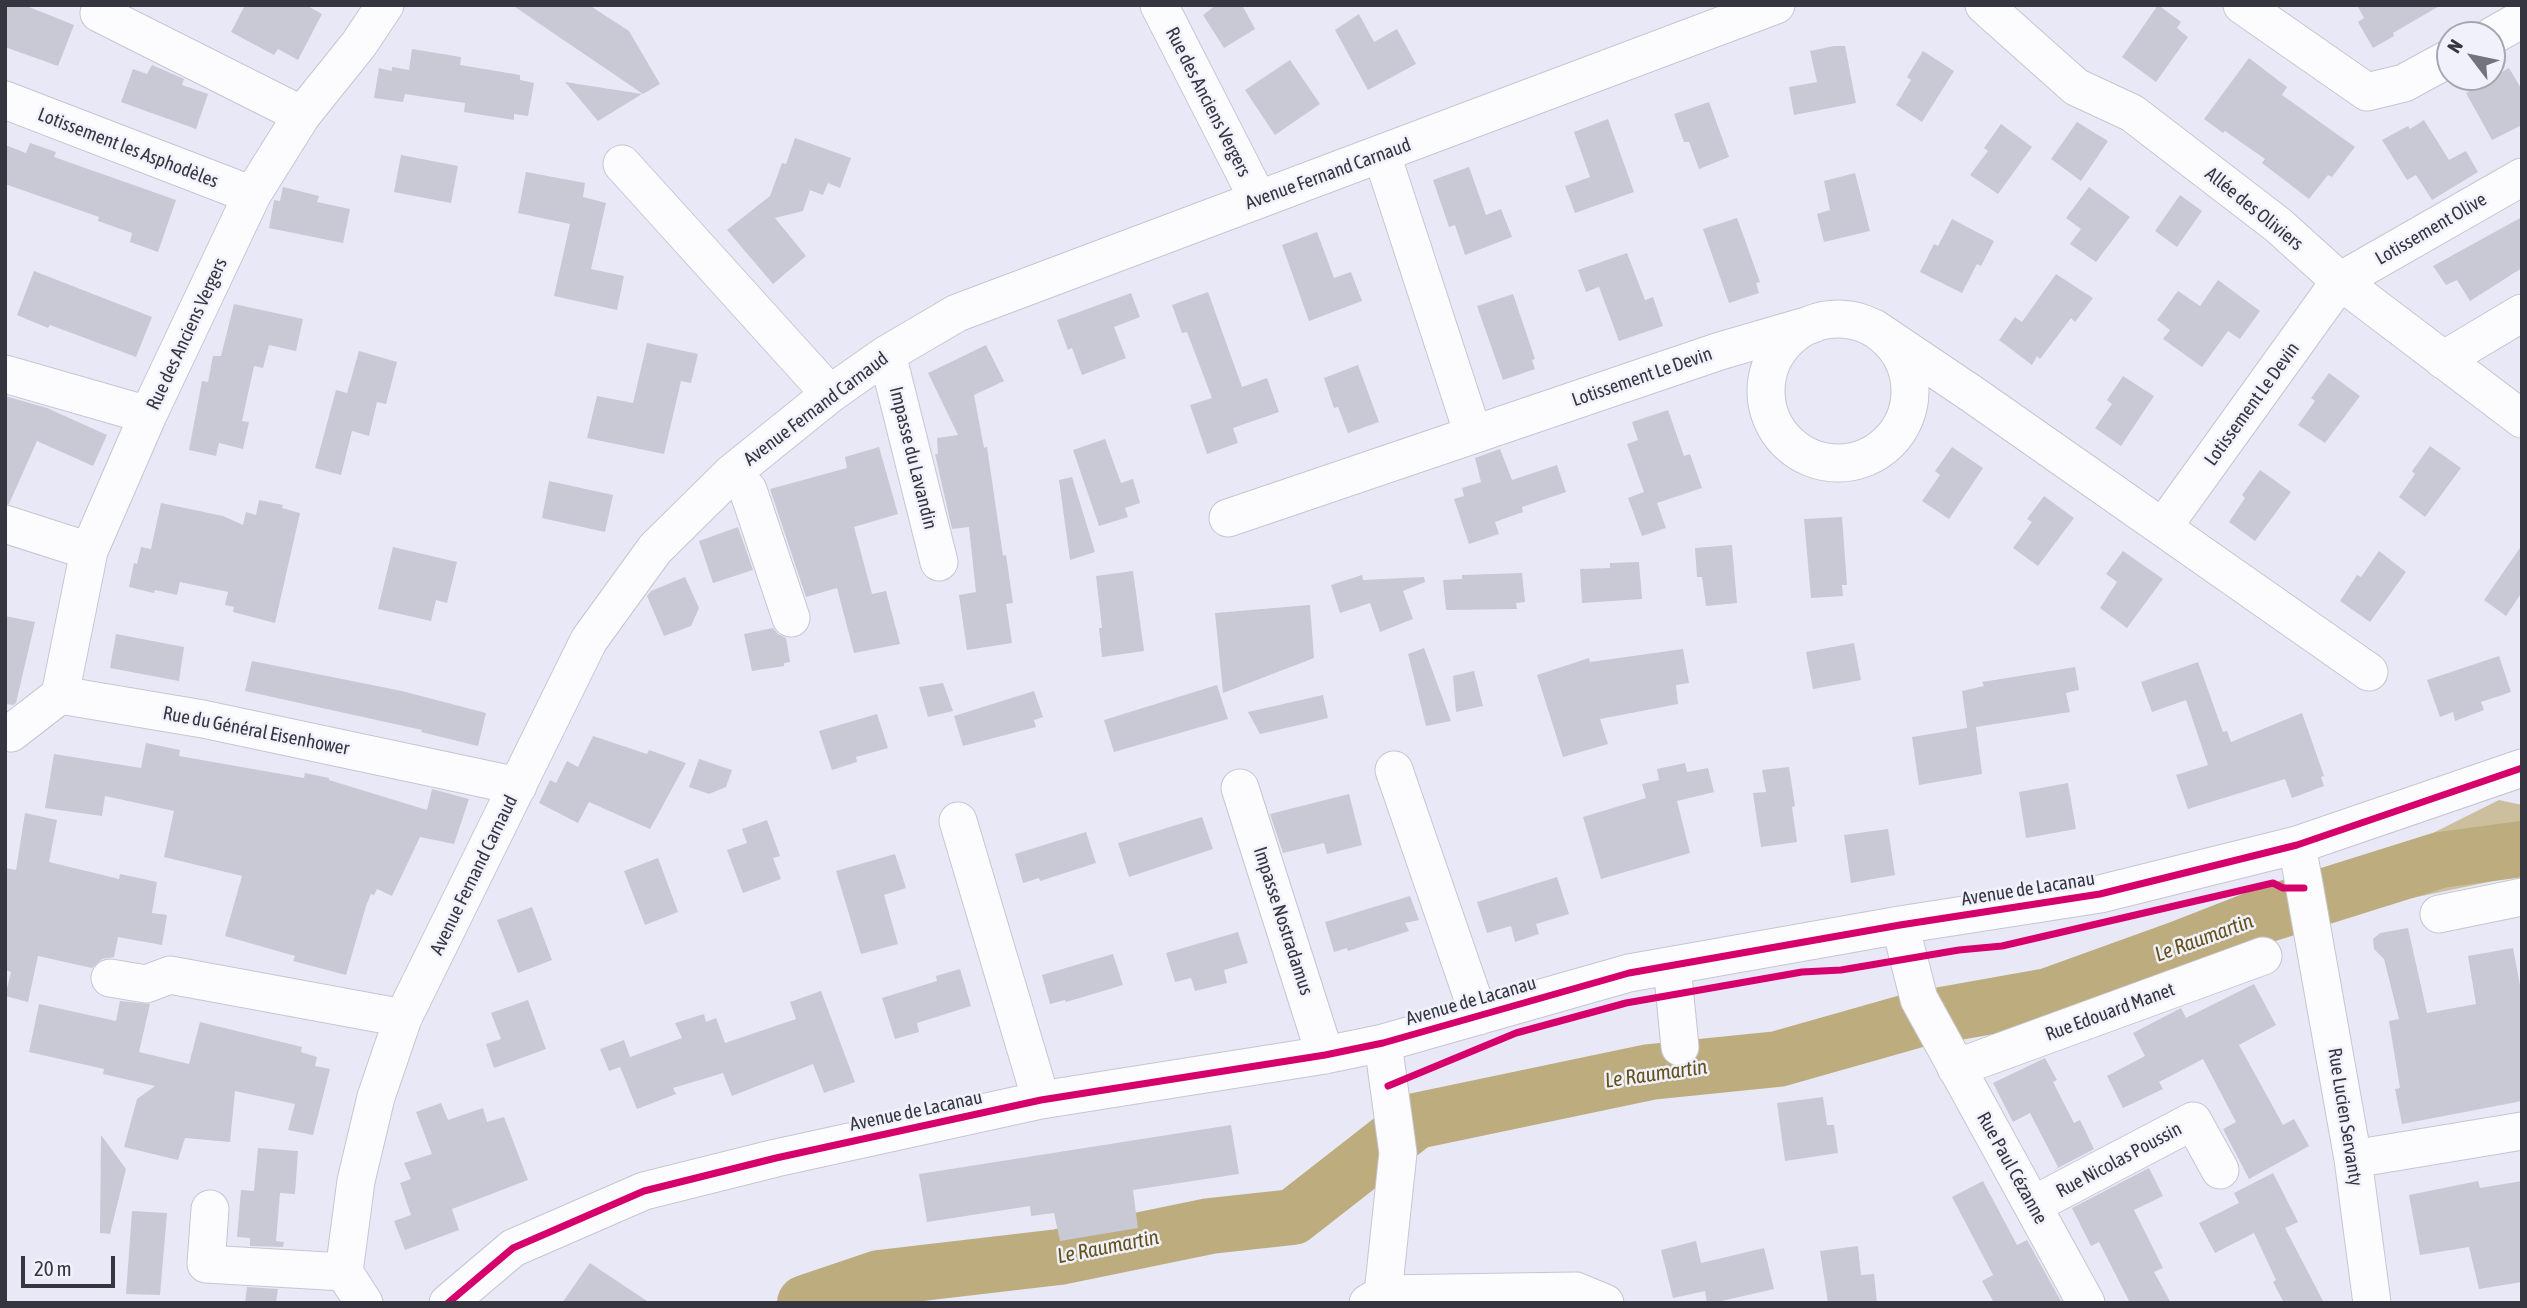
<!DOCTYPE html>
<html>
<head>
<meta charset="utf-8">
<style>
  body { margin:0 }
  #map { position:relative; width:2527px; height:1308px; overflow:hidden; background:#e8e8f7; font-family:"Asap Condensed",sans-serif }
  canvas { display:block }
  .frame { position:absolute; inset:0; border:7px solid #363641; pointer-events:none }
  .north { position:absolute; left:2436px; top:21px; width:70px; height:70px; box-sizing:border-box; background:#f1f1fc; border:2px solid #a6a6b1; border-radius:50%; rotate:302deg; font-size:19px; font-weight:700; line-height:28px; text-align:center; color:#363641 }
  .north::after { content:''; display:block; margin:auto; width:24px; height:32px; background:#747481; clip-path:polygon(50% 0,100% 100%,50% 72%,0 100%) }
  .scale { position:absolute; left:21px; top:1256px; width:94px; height:32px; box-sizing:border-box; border:4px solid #363641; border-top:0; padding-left:9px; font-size:21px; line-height:24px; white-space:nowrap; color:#363641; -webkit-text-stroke:5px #f1f1fc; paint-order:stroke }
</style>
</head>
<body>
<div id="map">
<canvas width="2527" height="1308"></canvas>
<div class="frame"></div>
<div class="north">N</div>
<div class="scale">20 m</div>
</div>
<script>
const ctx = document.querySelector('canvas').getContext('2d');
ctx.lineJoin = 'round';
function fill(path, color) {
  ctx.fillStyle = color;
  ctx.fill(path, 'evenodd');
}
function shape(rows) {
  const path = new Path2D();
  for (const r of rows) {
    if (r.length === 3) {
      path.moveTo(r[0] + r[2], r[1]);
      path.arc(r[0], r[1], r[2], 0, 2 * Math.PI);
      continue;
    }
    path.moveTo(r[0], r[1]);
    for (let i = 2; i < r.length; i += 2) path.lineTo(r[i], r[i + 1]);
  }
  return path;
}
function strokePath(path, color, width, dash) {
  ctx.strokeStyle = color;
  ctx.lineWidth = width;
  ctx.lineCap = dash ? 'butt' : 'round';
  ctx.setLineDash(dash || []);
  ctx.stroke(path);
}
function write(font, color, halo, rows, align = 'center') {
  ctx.font = font + ' "Asap Condensed",sans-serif';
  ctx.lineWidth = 5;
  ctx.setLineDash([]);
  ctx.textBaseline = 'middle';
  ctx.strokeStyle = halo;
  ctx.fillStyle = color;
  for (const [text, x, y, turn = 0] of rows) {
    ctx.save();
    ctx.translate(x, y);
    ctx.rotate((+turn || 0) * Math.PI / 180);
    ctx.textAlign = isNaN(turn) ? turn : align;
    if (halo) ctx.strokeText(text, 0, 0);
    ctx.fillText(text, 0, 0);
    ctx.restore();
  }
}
fill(shape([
  [2499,800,2522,805,2522,875,2374,906,2365,867]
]), '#ccbf9e');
strokePath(shape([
  [805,1303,879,1278,1059,1257,1210,1226,1293,1217,1416,1121,1650,1072,1778,1059,1919,1019,2048,996,2181,948,2268,914,2440,860,2522,849]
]), '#bdac7e', 56);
fill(shape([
  [5,5,24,5,74,25,58,66,5,47],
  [245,5,306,5,322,14,298,60,278,49,274,55,231,32],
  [512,5,589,5,629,31,660,84,643,94],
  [1216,5,1242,5,1255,29,1224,48,1203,15],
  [2158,5,2181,22,2177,28,2188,37,2156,82,2122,57],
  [2357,5,2441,5,2393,33,2394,36,2373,48,2358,22,2364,18],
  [1359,14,1374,42,1397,29,1416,64,1368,90,1335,30],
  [1834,46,1845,46,1856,103,1794,115,1789,87,1817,82,1810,51],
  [412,49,461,57,460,65,520,75,520,80,534,83,528,116,514,114,514,120,464,112,465,103,405,94,403,102,374,98,379,68,392,71,392,67,409,70],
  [1923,51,1954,71,1922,122,1896,105,1911,80,1907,77],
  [2249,58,2287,87,2282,95,2355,147,2332,177,2328,175,2309,199,2262,163,2265,159,2225,131,2223,133,2204,119],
  [1290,60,1320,104,1275,135,1245,90],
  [152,65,184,79,182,85,208,94,196,129,121,102,133,69,147,74],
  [2509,68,2522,90,2522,125,2492,140,2466,93],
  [565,82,642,94,598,121],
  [1709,102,1729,157,1699,169,1689,142,1684,142,1674,114],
  [1608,119,1634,192,1575,213,1565,186,1590,177,1574,132],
  [2424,120,2449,160,2466,151,2478,172,2432,200,2416,175,2407,180,2382,140,2408,126,2410,129],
  [2077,122,2108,141,2081,181,2051,159],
  [2001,124,2032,147,1998,194,1970,175,1988,151,1984,148],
  [795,138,851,158,840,188,828,183,823,195,810,190,803,211,775,218,806,256,773,284,727,230,770,196,782,163,786,164],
  [30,143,56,152,54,157,176,200,158,252,130,242,132,233,98,221,99,217,5,184,5,145,26,153],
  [401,155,458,166,451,203,394,192],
  [1469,167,1486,215,1501,209,1512,237,1465,255,1455,225,1449,227,1433,180],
  [526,172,585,183,583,197,606,203,591,269,624,276,617,310,554,296,570,224,518,213],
  [1855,173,1870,231,1824,242,1817,214,1830,210,1824,181],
  [283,187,319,196,317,202,350,209,343,243,269,228,274,200,280,201],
  [2089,187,2130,217,2096,262,2070,244,2081,229,2066,218],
  [2180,195,2202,211,2177,247,2155,231],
  [2522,217,2522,268,2470,301,2457,280,2446,285,2433,266],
  [1737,218,1760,282,1756,283,1759,293,1729,303,1703,229],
  [1952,219,1994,241,1981,266,1977,264,1962,293,1920,272,1934,244,1938,246],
  [1317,232,1334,278,1351,272,1362,301,1309,321,1282,245],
  [1627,253,1645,300,1653,297,1663,326,1619,341,1599,287,1586,292,1578,270],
  [34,271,152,317,136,357,50,325,48,328,17,315],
  [2056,274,2093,298,2075,322,2071,318,2040,359,2037,356,2032,365,1999,340,2015,317,2022,322],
  [2218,280,2260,311,2240,339,2228,331,2202,367,2163,339,2170,330,2157,320,2178,291,2200,306],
  [1208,292,1242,387,1267,378,1279,412,1233,428,1238,443,1207,454,1190,405,1212,398,1187,332,1182,333,1172,305],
  [1131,293,1140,317,1114,327,1126,358,1082,375,1072,348,1068,350,1057,320],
  [1513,294,1535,359,1532,360,1535,369,1503,380,1477,306],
  [234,304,303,319,296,351,269,345,263,368,254,366,242,421,249,422,243,449,219,443,216,456,189,450,202,381,208,382,213,356,221,356],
  [647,343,698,354,691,383,681,381,664,454,587,438,597,396,633,403],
  [986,345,1004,381,974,395,984,448,987,447,1003,556,1006,555,1013,603,1006,604,1012,643,967,650,959,595,976,592,969,527,952,529,935,454,938,454,937,438,958,435,928,373],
  [359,351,397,362,386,404,377,402,369,436,352,431,341,475,315,468,336,390,347,393],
  [1358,365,1379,422,1348,433,1338,407,1334,408,1324,378],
  [2329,373,2360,396,2325,443,2298,425,2315,401,2311,398],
  [2123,376,2154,396,2121,446,2095,428,2112,404,2107,400],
  [5,396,47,408,107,435,93,466,37,441,9,504,5,504],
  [1668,410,1684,456,1690,454,1702,488,1657,503,1666,528,1642,536,1628,498,1644,492,1627,444,1638,440,1632,422],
  [1105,439,1121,483,1133,479,1140,503,1125,508,1128,517,1099,526,1073,450],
  [2430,446,2461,468,2425,517,2399,497,2415,474,2412,471],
  [879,447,898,514,854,527,872,594,886,591,900,644,854,653,837,588,806,597,770,489,847,468,845,457],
  [1952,447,1983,468,1949,519,1922,501,1940,475,1935,471],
  [1500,449,1512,480,1557,465,1566,492,1522,507,1523,512,1495,522,1499,534,1469,544,1454,499,1464,496,1462,488,1481,482,1475,458],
  [2260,470,2291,492,2255,541,2229,522,2245,498,2242,495],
  [1072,477,1095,552,1070,560,1059,480],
  [549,481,613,495,605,532,542,518],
  [2044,496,2074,518,2038,566,2013,548,2032,522,2027,519],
  [259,500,283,505,282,508,300,513,275,623,233,612,234,607,225,605,228,592,180,582,177,595,155,590,154,593,129,587,134,563,137,564,141,547,151,549,161,503,223,516,243,525,246,512,256,515],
  [1842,517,1847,585,1842,585,1843,596,1811,598,1804,519],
  [738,527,753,570,713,583,699,541],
  [1732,545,1737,603,1706,606,1702,577,1697,577,1695,548],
  [2522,545,2522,592,2506,616,2484,600],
  [393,547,457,562,447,603,436,600,431,621,378,609],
  [2123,551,2163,579,2127,628,2100,608,2117,582,2106,574],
  [2379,551,2406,572,2370,622,2340,601,2357,575,2361,577],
  [1639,562,1642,599,1582,603,1580,569,1610,568,1610,563],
  [1133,571,1144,651,1102,657,1099,628,1102,628,1096,576],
  [1522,573,1525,602,1516,603,1517,609,1446,610,1443,580,1462,579,1462,575],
  [1362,575,1363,580,1424,577,1425,582,1403,591,1413,619,1380,632,1370,603,1340,613,1331,585],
  [685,577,699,608,691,626,664,636,647,596,651,591],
  [1310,605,1314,658,1223,693,1215,613],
  [5,616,35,622,16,703,13,705,5,704],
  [773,628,778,634,786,638,790,662,784,663,784,666,752,671,744,634],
  [116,634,184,647,179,681,110,668],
  [1854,643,1861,680,1813,689,1806,652],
  [1424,648,1451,721,1426,726,1408,654],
  [1683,649,1689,683,1676,685,1678,704,1600,719,1608,744,1563,757,1537,675,1589,658,1590,662],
  [2499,656,2511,692,2481,702,2484,710,2455,721,2453,712,2440,717,2427,680],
  [252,661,402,691,486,713,478,746,421,732,422,730,245,691],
  [2198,662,2223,732,2227,731,2231,742,2302,713,2324,776,2321,777,2324,786,2292,798,2285,779,2188,809,2176,775,2208,765,2186,700,2152,712,2141,682],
  [2075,667,2079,690,2066,693,2070,712,1976,727,1982,774,1919,785,1912,737,1967,728,1962,691,1984,686,1982,682],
  [1474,671,1483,706,1456,712,1453,676],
  [943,683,953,711,928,717,919,687],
  [1217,685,1228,719,1114,752,1104,720],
  [1034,691,1043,717,1034,720,1036,727,963,746,954,716],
  [1323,695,1328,718,1316,721,1260,734,1248,712],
  [877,714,888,748,856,757,857,762,832,770,819,731],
  [593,736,647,754,649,750,686,763,650,829,589,802,578,823,539,803,550,780,556,783,567,761,578,767],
  [146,743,180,750,179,756,304,778,305,773,329,778,329,780,427,810,432,789,469,799,454,844,420,837,392,896,377,889,374,895,371,894,366,906,346,975,293,961,295,956,225,936,242,876,164,857,174,811,105,796,102,816,45,808,54,754,141,768],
  [699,759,732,770,726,787,709,794,689,787],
  [1685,763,1687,772,1708,768,1714,792,1677,801,1690,853,1601,879,1583,817,1646,798,1642,784,1659,780,1657,769],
  [1789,767,1795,806,1792,807,1797,842,1761,847,1753,793,1766,792,1762,770],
  [2068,783,2076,829,2026,838,2019,792],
  [1349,794,1362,845,1327,854,1324,843,1283,853,1270,814],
  [25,813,57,820,49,862,119,879,120,874,157,882,152,913,167,915,162,945,118,937,114,957,102,959,92,968,38,956,28,1002,5,996,11,972,5,970,5,868,16,870],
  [1202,817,1213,849,1129,877,1118,843],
  [767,820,780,856,773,858,781,879,743,893,727,850,747,843,742,829],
  [1888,829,1895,875,1851,883,1844,835],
  [1086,832,1096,863,1040,881,1039,878,1023,883,1015,854],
  [895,854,906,888,884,895,898,944,861,954,836,871],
  [658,858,678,912,645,925,624,871],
  [1557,877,1569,914,1536,924,1539,934,1515,942,1511,926,1487,933,1477,902],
  [1410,896,1419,920,1405,923,1409,931,1348,951,1347,948,1334,952,1325,922],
  [532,907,552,960,518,973,497,920],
  [2408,928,2427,1013,2476,1004,2468,956,2513,948,2522,996,2522,1101,2402,1124,2395,1089,2400,1088,2389,1021,2399,1019,2384,959,2374,949,2373,939,2380,933],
  [1238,932,1248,963,1224,970,1227,983,1195,991,1191,978,1175,982,1166,953],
  [1113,954,1123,985,1066,1002,1065,1000,1050,1004,1042,975],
  [960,969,971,1006,917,1023,919,1032,895,1039,882,998,937,981,936,976],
  [2254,984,2276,1025,2239,1045,2283,1125,2294,1119,2309,1146,2249,1179,2223,1129,2236,1122,2203,1059,2159,1082,2163,1089,2123,1108,2107,1076,2145,1056,2133,1033,2181,1008,2186,1018],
  [821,991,855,1082,824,1093,813,1064,732,1096,723,1073,673,1088,676,1094,637,1109,620,1067,609,1071,600,1049,624,1040,630,1057,682,1038,675,1023,704,1014,706,1022,716,1018,725,1043,796,1019,790,1002],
  [528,1000,546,1049,494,1068,486,1044,501,1039,491,1013],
  [120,1001,150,1004,139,1052,189,1064,200,1022,302,1047,301,1052,317,1057,315,1066,330,1069,313,1135,288,1130,295,1104,235,1091,230,1142,185,1138,178,1160,124,1147,137,1099,155,1086,103,1074,104,1069,29,1052,39,1004,116,1021],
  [2045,1058,2057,1080,2053,1082,2074,1123,2080,1120,2094,1149,2054,1170,2058,1167,2030,1113,2013,1122,1993,1083],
  [1823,1097,1827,1125,1834,1125,1838,1153,1785,1161,1777,1103],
  [441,1103,448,1120,483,1108,487,1122,504,1117,528,1180,452,1209,459,1230,405,1250,394,1221,411,1215,400,1183,411,1179,404,1163,432,1154,416,1112],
  [1231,1125,1239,1174,1133,1190,1138,1228,1060,1241,1054,1213,1031,1216,1030,1206,927,1222,919,1174],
  [101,1135,126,1169,110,1234,100,1233],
  [258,1148,298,1151,295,1194,280,1193,276,1241,284,1242,283,1247,250,1246,250,1238,237,1237,241,1190,254,1191],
  [2149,1168,2163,1196,2134,1210,2163,1268,2154,1272,2171,1303,2130,1303,2099,1242,2091,1246,2072,1208],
  [2273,1173,2298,1222,2285,1228,2324,1303,2284,1303,2273,1282,2276,1280,2254,1233,2215,1253,2199,1223,2239,1203,2234,1193],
  [1983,1181,2017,1245,2027,1240,2062,1303,1994,1303,1982,1281,1993,1275,1952,1197],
  [2478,1181,2480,1188,2522,1181,2522,1282,2479,1289,2469,1247,2420,1255,2409,1195],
  [132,1211,167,1213,160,1295,126,1294],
  [1696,1241,1701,1263,1764,1248,1774,1289,1713,1303,1707,1303,1705,1291,1673,1298,1661,1250],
  [1858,1246,1861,1275,1874,1274,1877,1303,1828,1303,1820,1251],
  [590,1263,650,1303,562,1303],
  [247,1287,278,1289,276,1303,245,1303]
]), '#c9c9d5');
const minor = shape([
  [1159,5,1258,199],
  [1984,5,2076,87,2132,113,2278,225,2340,281,2522,419],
  [2242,5,2367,92,2404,83,2450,58],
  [99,13,302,115],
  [2492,36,2522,19],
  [5,100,252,195],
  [1382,155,1473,434],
  [622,164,830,394],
  [1838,391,72],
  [1874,328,1972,394,2369,672],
  [887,354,939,562],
  [2443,360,2522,313],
  [5,374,148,415],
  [732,473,748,490,791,618],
  [1228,518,1720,351,1813,324],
  [5,524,89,551],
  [2163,527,2340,281,2522,177],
  [60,695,89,551,148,415,252,195,302,115,359,44,385,5],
  [5,732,11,733,60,695,203,719,518,786],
  [1394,770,1479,1016],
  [1240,788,1325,1055],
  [958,821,1041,1100],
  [2297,845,2353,1159,2372,1303],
  [2439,914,2522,897],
  [1900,925,1919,999,2086,1303],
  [1672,966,1680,1047],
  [110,978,146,984,170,975,403,1018],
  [1956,1068,2263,956],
  [2353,1159,2522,1131],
  [2033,1205,2193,1121,2220,1170],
  [210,1209,206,1264,344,1272],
  [1383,1294,1398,1153,1383,1043],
  [364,1303,344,1272,356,1181,376,1097,403,1018,589,640,655,549,732,473,830,394,887,354,957,313,1776,5],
  [448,1303,513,1248,644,1191,776,1158,1041,1100,1325,1055,1383,1043,1629,973,1900,925,2100,894,2297,845,2522,768],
  [1368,1303,1383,1294,1576,1291,1605,1303]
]);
strokePath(minor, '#c6c6d2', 39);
strokePath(minor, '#fcfcfe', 37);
strokePath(shape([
  [1388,1086,1516,1033,1626,1003,1802,972,1841,970,1959,950,2002,946,2273,883,2283,888,2304,888],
  [448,1303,513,1248,644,1191,776,1158,1041,1100,1325,1055,1383,1043,1629,973,1900,925,2100,894,2297,845,2522,768]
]), '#d6006c', 7);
write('19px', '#363641', '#f1f1fc', [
  ["Rue des Anciens Vergers",1208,102,63],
  ["Lotissement les Asphodèles",128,148,21],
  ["Avenue Fernand Carnaud",1328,174,-20],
  ["Allée des Oliviers",2254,209,39],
  ["Lotissement Olive",2431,229,-30],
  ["Rue des Anciens Vergers",187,334,-65],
  ["Lotissement Le Devin",1642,377,-19],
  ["Lotissement Le Devin",2252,404,-54],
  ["Avenue Fernand Carnaud",816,409,-37],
  ["Impasse du Lavandin",913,458,76],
  ["Rue du Général Eisenhower",256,731,11],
  ["Avenue Fernand Carnaud",474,875,-64],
  ["Avenue de Lacanau",2028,889,-9],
  ["Impasse Nostradamus",1283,921,72],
  ["Avenue de Lacanau",1471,1001,-16],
  ["Rue Edouard Manet",2110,1012,-20],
  ["Avenue de Lacanau",916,1111,-12],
  ["Rue Lucien Servanty",2345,1117,81],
  ["Rue Nicolas Poussin",2119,1160,-28],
  ["Rue Paul Cézanne",2012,1168,61]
]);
write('italic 21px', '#64521b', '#f1f1fc', [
  ["Le Raumartin",2204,938,-20],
  ["Le Raumartin",1656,1074,-8],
  ["Le Raumartin",1108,1247,-11]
]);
</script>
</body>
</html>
